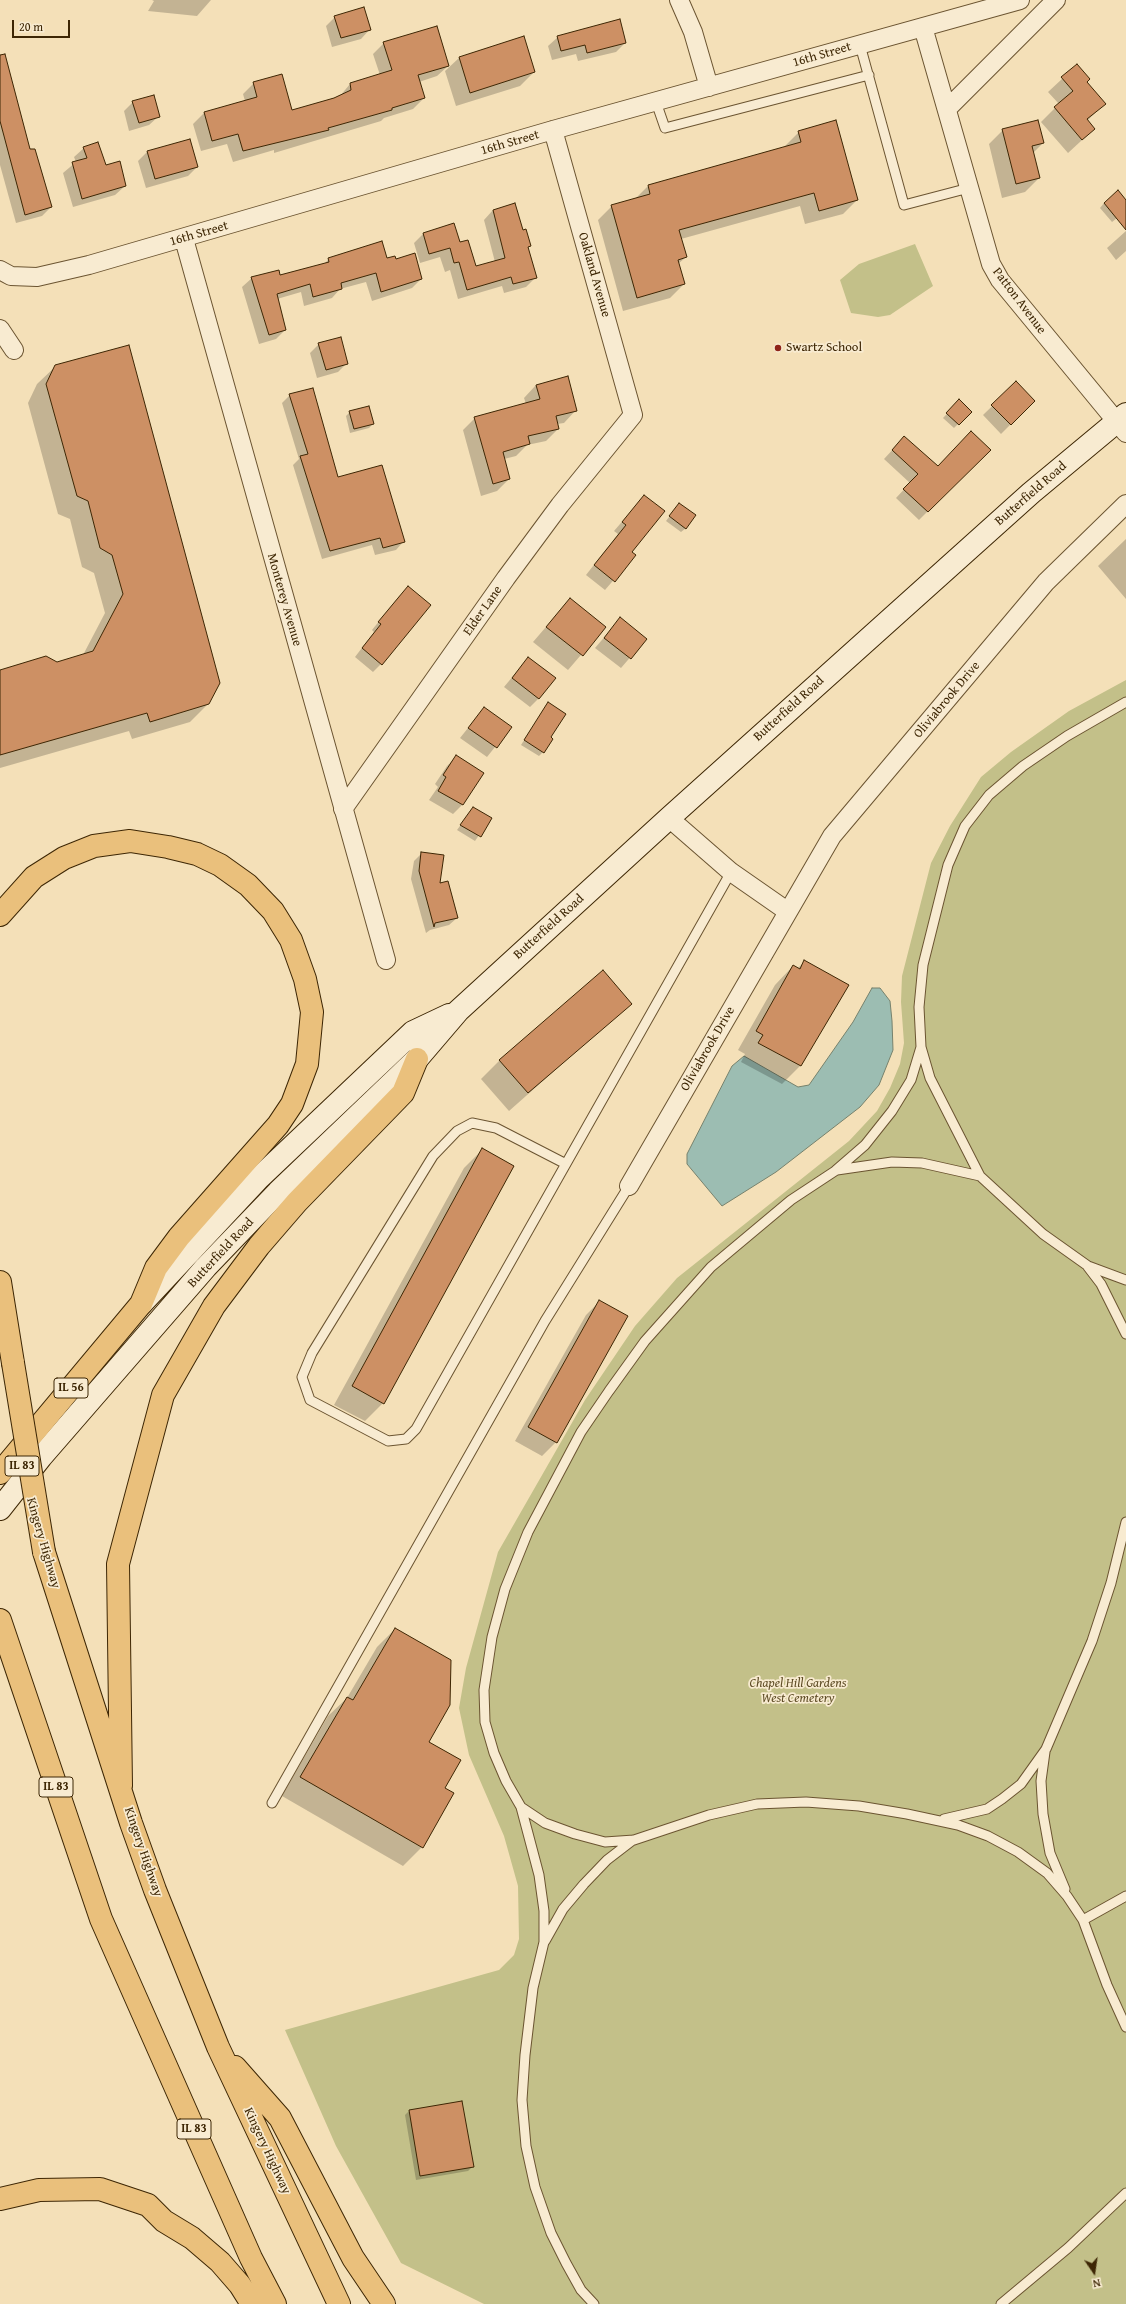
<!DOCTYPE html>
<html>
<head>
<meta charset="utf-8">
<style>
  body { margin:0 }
  #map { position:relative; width:1126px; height:2304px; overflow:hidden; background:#f4e0b8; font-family:"Gentium Book Plus",serif }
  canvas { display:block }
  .north { position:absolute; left:1074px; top:2252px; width:40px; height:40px; -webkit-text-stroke:3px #f8ebd1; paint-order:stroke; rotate:167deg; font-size:11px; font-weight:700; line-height:16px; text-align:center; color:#3d2604 }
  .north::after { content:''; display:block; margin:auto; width:14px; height:18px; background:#3d2604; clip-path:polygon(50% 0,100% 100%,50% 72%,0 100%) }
  .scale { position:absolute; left:12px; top:20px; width:58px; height:18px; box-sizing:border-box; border:2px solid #3d2604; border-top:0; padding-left:5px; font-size:12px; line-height:14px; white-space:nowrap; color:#3d2604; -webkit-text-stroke:3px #f8ebd1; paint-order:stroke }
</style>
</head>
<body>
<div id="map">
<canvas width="1126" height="2304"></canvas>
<div class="north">N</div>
<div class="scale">20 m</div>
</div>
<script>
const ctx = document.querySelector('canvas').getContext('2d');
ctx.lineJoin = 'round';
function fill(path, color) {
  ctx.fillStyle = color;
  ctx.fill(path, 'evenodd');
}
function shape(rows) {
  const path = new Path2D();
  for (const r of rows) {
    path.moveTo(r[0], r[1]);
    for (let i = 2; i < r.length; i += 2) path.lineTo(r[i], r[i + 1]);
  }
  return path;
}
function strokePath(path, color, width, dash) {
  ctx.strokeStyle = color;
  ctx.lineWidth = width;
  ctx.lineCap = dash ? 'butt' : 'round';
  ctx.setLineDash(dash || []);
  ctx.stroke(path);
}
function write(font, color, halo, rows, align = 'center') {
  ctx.font = font + ' "Gentium Book Plus",serif';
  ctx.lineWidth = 3.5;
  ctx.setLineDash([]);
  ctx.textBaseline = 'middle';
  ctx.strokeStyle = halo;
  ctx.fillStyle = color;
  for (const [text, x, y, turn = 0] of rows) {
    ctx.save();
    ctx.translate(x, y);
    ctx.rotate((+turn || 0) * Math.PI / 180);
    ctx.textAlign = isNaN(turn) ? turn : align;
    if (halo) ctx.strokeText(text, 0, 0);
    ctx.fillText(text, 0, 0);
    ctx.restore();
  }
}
fill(shape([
  [915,244,933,286,890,315,878,317,851,313,840,280,859,264],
  [1126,680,1126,2304,484,2304,401,2263,336,2146,285,2030,499,1970,514,1955,519,1939,518,1886,504,1836,469,1755,459,1708,466,1668,498,1552,585,1400,635,1326,677,1278,849,1141,877,1111,890,1088,900,1064,904,1043,901,1002,902,976,931,863,950,826,981,777,1011,752,1069,711]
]), '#c3c089');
const water = shape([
  [872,988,880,988,890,1001,892,1021,893,1050,879,1085,860,1107,776,1172,722,1206,687,1164,687,1154,732,1066,744,1056,798,1087,809,1085,853,1022,872,988]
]);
fill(water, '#9cbdb2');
strokePath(water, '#76816c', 1);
fill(shape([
  [152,0,211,0,197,16,148,11,154,1],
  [335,17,370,29,361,39,332,47,326,26],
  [558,37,625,43,616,52,578,61,576,54,552,60,548,46],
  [384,43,448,66,437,76,419,82,424,98,413,109,384,118,381,121,274,153,274,150,233,162,227,144,201,151,193,124,204,113,245,101,243,94,254,83,292,111,340,96,350,84,380,75,373,54],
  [459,58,534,72,520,86,456,106,445,71],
  [1077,65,1086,82,1104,104,1087,121,1094,129,1068,153,1041,122,1059,104,1048,92],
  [0,70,51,207,42,216,16,223,0,165],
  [133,102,159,116,149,125,129,131,124,111],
  [1003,130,1043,143,1033,153,1039,178,1025,192,1002,198,989,144],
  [799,132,857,200,843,214,805,224,800,206,681,239,686,257,678,264,684,284,670,298,623,311,598,220,612,206,634,200,648,186,785,148,785,146],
  [189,140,197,167,188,176,146,188,138,161,147,152],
  [84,148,125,186,115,195,73,207,63,173,76,162,74,157],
  [1126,201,1126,211,1112,222,1100,208,1104,203],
  [515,204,522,231,530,246,527,249,535,278,526,287,504,293,502,286,458,299,450,270,445,272,440,257,420,263,414,243,423,234,459,244,475,267,495,262,484,220,493,210],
  [1126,231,1126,251,1116,260,1107,248],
  [329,259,395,260,421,279,412,288,372,301,366,282,340,289,332,298,304,306,301,292,277,299,285,330,276,339,259,344,242,287,252,278,280,276,323,265],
  [319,344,347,363,338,372,317,378,310,353],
  [56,366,208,704,190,722,132,739,129,731,0,768,0,671,57,663,83,655,105,613,94,573,82,567,70,519,58,514,28,403,37,384],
  [1016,383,1034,401,1001,434,983,415],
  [536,385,576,410,564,423,557,424,558,429,546,441,527,445,516,456,504,459,509,479,497,491,481,496,463,430,475,418,526,404,524,398],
  [290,395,338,479,403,542,396,550,375,555,372,545,322,559,293,465,299,459,282,403],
  [959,401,970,412,954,428,943,418],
  [350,412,373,424,369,428,350,433,346,416],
  [896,446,937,467,989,450,919,520,896,498,910,483,884,459],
  [644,496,631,552,635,555,605,590,586,575,618,534,614,531],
  [679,504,686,528,681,532,666,521],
  [1126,539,1126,599,1098,566],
  [400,595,381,664,373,672,355,657,374,632,372,630],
  [570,599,605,627,568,670,533,642],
  [620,619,646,639,621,668,595,648],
  [528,658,539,698,530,707,504,687],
  [548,703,549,738,543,752,539,756,521,745],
  [484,708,511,727,487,757,460,738],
  [456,757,480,777,462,805,453,814,429,800,438,787,435,784,447,766],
  [473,808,490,819,475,841,457,830],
  [422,853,457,918,449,925,430,930,426,933,411,879,414,861],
  [804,962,848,986,800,1066,782,1084,741,1062,745,1054,738,1050,775,985,793,966,797,969],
  [630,1004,509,1111,481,1079,500,1060],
  [482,1150,383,1403,365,1421,334,1405,464,1168],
  [599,1302,556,1442,542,1456,515,1441,586,1315],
  [395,1629,427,1742,444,1788,422,1847,403,1866,282,1796,328,1716,347,1698,377,1647],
  [409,2111,473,2166,468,2171,416,2180,405,2115]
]), '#0003');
const building = shape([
  [364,7,371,30,341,38,334,16,364,7],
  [620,19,626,43,587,53,585,45,561,51,557,36,620,19],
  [437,26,449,66,418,75,425,98,392,108,392,110,328,128,329,130,243,151,238,134,212,141,204,112,257,97,253,82,282,74,292,110,334,98,351,90,350,83,392,70,383,42,437,26],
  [524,36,535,72,470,93,459,57,524,36],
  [5,54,30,149,35,149,52,207,25,215,0,121,0,55,5,54],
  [1077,64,1090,79,1087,82,1106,104,1087,119,1095,129,1082,140,1054,107,1073,91,1061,77,1077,64],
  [154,95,160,117,139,123,132,101,154,95],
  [836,120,858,200,819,211,814,193,679,230,687,257,678,260,685,284,637,298,611,205,650,194,648,185,801,142,798,131,836,120],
  [1038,120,1044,143,1032,146,1040,178,1016,184,1002,129,1038,120],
  [190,139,198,167,155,179,147,151,190,139],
  [98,142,106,165,120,161,126,186,82,199,72,162,87,158,83,147,98,142],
  [1118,190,1126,200,1126,230,1104,203,1118,190],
  [515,203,523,230,526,229,531,246,528,247,537,278,513,284,511,277,467,290,459,262,454,263,450,248,429,254,423,233,454,223,460,242,468,240,476,266,505,258,493,210,515,203],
  [382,241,387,258,395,256,396,259,415,253,422,279,381,292,376,273,341,283,342,289,313,297,310,284,277,294,286,330,269,335,251,277,279,270,280,275,329,262,328,258,382,241],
  [341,337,348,364,326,370,318,343,341,337],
  [129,345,220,683,209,704,150,722,147,713,0,755,0,670,46,656,57,662,93,651,123,594,112,555,100,548,88,501,77,496,46,384,55,365,129,345],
  [568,376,577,411,556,416,559,429,528,436,530,444,503,452,510,479,493,484,474,417,540,399,536,385,568,376],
  [1016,381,1035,401,1011,425,991,405,1016,381],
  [313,388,338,477,382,465,405,542,383,548,380,538,330,551,300,456,308,454,289,394,313,388],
  [959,399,972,412,959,425,946,413,959,399],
  [369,406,374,424,354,429,349,411,369,406],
  [971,431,991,450,928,512,903,489,918,474,892,450,904,436,938,466,971,431],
  [644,495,665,511,632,552,636,555,615,582,594,565,626,525,622,522,644,495],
  [679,503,696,515,686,529,669,516,679,503],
  [408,586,431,605,382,665,362,648,381,624,378,622,408,586],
  [570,598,606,627,583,656,546,627,570,598],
  [620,617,647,639,631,659,604,638,620,617],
  [528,657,556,678,539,699,512,678,528,657],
  [548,702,566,714,551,737,553,739,544,753,524,740,548,702],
  [484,707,512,727,497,748,468,728,484,707],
  [456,755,484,773,463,805,438,791,446,777,443,775,456,755],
  [473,807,492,818,481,837,460,825,473,807],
  [421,852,444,855,440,883,448,881,458,918,435,923,434,927,419,871,421,852],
  [804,960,849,985,801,1066,758,1043,763,1035,756,1031,793,965,800,969,804,960],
  [603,970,632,1004,528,1093,499,1060,603,970],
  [482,1148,514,1166,384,1404,352,1386,482,1148],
  [599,1300,628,1316,557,1443,528,1427,599,1300],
  [395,1628,451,1660,450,1705,429,1742,461,1760,445,1788,454,1793,423,1848,300,1777,347,1697,353,1700,395,1628],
  [462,2101,474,2167,420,2176,409,2110,462,2101]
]);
fill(building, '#cd9064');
strokePath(building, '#3d2604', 1);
const lane = shape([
  [860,45,904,205,969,188],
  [656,102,665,128,869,75],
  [1126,702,1067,736,1023,766,989,795,965,826,948,865,923,965,919,1007,921,1047,911,1080,892,1111,865,1145,835,1171,791,1200,711,1267,645,1341,609,1391,581,1432,528,1532,505,1589,492,1637,484,1690,485,1722,494,1753,506,1781,521,1807,545,1823,575,1834,605,1842,634,1840,709,1815,757,1804,806,1802,859,1806,907,1814,958,1825,988,1836,1018,1852,1047,1873,1067,1896,1083,1920,1107,1985,1126,2027],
  [921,1047,930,1078,980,1176,1043,1234,1088,1266,1126,1280],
  [566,1164,496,1128,472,1123,457,1131,433,1156,312,1353,302,1377,310,1400,388,1441,406,1439,416,1429,731,872],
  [837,1170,892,1162,922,1163,980,1176],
  [1088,1267,1101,1284,1126,1334],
  [1045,1752,1041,1781,1043,1814,1050,1853,1065,1889],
  [272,1803,545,1321,629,1186],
  [521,1807,539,1875,544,1911,544,1942,533,1988,525,2055,522,2100,526,2146,535,2187,551,2233,566,2263,581,2290,594,2304],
  [944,1819,987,1809,1002,1799,1021,1784,1046,1749,1092,1641,1111,1583,1126,1522],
  [1083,1920,1126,1896],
  [545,1941,563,1909,584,1884,607,1860,633,1840],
  [1001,2304,1068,2248,1126,2193]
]);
const street = shape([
  [679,0,693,32,709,87],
  [923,27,991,264,1000,280,1126,433],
  [947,109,1056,0],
  [184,239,386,960],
  [0,270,11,276,37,277,89,265,553,130,1020,0],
  [0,329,14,350],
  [343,809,506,578,560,505,633,415,553,130],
  [669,818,731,872,787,911],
  [629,1186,832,836,1046,582,1126,504]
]);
const secondary = shape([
  [142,1303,259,1178,413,1032,449,1015],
  [0,1509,41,1457,206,1267,278,1192,417,1059,458,1011,669,818,1031,493,1126,414]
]);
const highway = shape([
  [0,915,34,877,64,858,94,846,130,841,168,847,197,854,220,865,248,885,273,911,291,940,305,979,312,1012,307,1064,292,1104,278,1125,179,1237,156,1268,141,1304,0,1473],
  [0,1282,13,1363],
  [44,1552,131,1823,155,1890,218,2047,339,2304],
  [0,1620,101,1919,251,2258,275,2304],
  [121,1786,118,1564,163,1395,214,1306,259,1246,297,1202,403,1093,417,1059],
  [235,2067,280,2118,353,2258,384,2304],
  [0,2199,39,2190,100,2189,148,2205,164,2221,192,2238,220,2262,240,2285,252,2304]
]);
strokePath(lane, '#6b5431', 11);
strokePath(street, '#6b5431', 20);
strokePath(secondary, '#3d2604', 24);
strokePath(highway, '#3d2604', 24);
strokePath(lane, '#f8ebd1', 9);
strokePath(street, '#f8ebd1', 18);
strokePath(secondary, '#f8ebd1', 22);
strokePath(highway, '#eac07c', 22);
const highwayBridge = shape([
  [13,1363,44,1552]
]);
strokePath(highwayBridge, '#3d2604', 24, []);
strokePath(highwayBridge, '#eac07c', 22);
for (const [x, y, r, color] of [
  [778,348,4,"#8f2418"]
]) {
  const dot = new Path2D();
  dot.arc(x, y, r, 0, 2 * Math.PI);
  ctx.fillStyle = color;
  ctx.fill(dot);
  strokePath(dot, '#f8ebd1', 1.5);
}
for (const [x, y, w] of [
  [71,1388,34],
  [22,1466,34],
  [56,1787,34],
  [194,2129,34]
]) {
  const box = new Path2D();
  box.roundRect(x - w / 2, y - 10, w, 20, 3);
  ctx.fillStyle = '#f8ebd1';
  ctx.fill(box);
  strokePath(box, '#3d2604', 1);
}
write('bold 12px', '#3d2604', null, [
  ["IL 56",71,1388],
  ["IL 83",22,1466],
  ["IL 83",56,1787],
  ["IL 83",194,2129]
]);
write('13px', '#3d2604', '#f8ebd1', [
  ["16th Street",822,55,-16],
  ["16th Street",510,143,-16],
  ["16th Street",199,234,-16],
  ["Oakland Avenue",594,275,74],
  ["Patton Avenue",1019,301,53],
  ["Butterfield Road",1031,494,-41],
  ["Monterey Avenue",284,600,74],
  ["Elder Lane",483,611,-55],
  ["Oliviabrook Drive",947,700,-50],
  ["Butterfield Road",789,709,-42],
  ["Butterfield Road",549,927,-42],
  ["Oliviabrook Drive",708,1049,-60],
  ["Butterfield Road",221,1253,-47],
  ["Kingery Highway",43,1543,74],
  ["Kingery Highway",143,1852,71],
  ["Kingery Highway",267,2151,65]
]);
write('13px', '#3d2604', '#f8ebd1', [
  ["Swartz School",786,348]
], 'left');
write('italic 13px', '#5e4c25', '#f8ebd1', [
  ["Chapel Hill Gardens",798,1684],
  ["West Cemetery",798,1699]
]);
</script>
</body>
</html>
